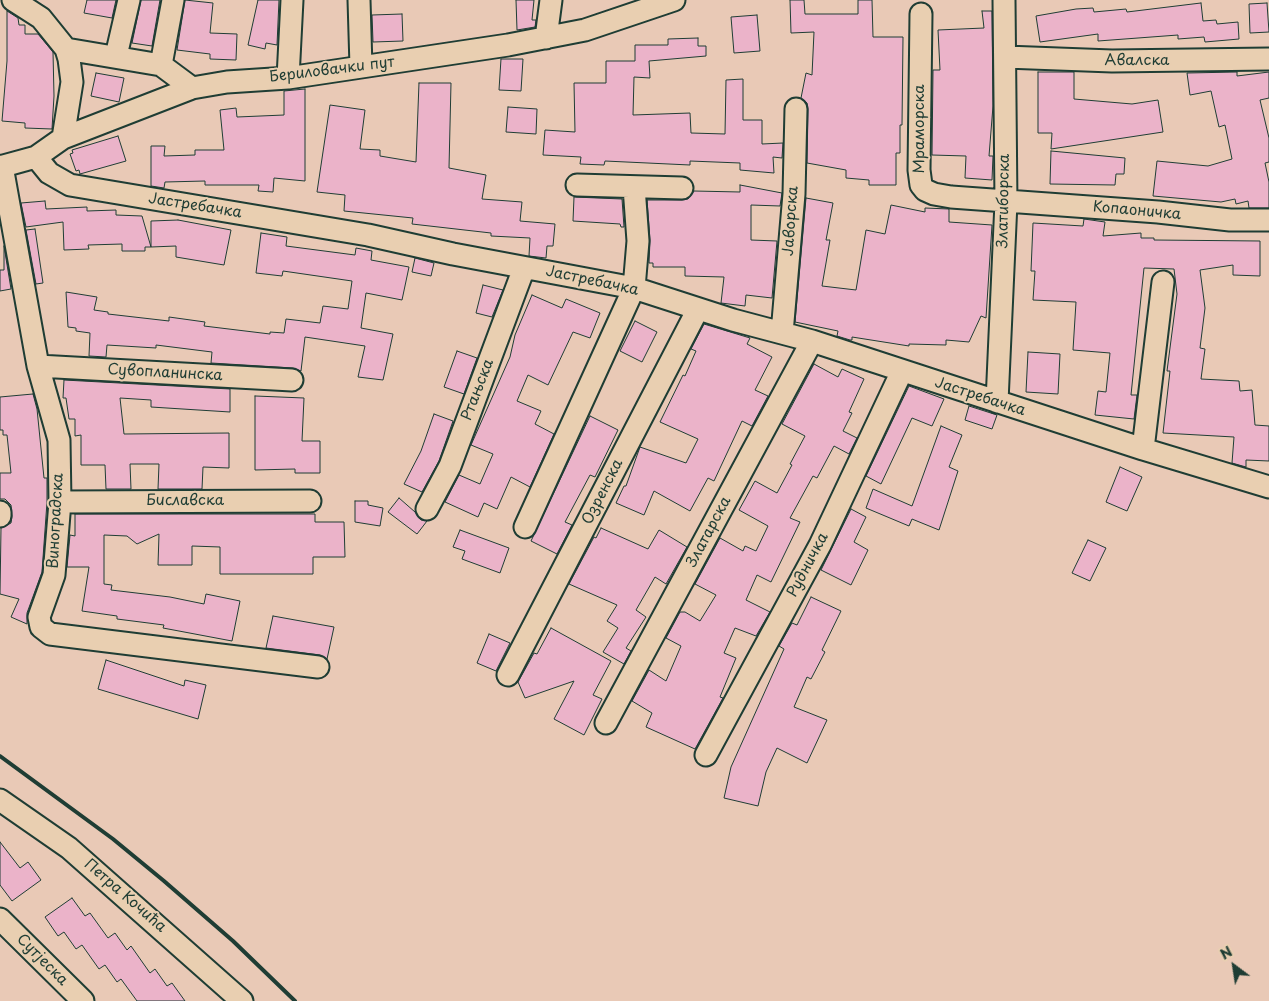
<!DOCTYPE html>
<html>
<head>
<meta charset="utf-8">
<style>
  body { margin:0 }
  #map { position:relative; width:1269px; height:1001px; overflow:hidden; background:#e9c9b6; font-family:"Playpen Sans",sans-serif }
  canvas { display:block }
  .north { position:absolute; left:1209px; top:941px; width:50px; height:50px; -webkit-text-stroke:4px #e9cfb1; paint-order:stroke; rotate:329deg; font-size:14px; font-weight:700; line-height:20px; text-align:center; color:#1f3d34 }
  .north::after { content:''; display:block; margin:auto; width:18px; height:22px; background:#1f3d34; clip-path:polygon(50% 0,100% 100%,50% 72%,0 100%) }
</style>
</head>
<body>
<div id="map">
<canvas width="1269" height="1001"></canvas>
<div class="north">N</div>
</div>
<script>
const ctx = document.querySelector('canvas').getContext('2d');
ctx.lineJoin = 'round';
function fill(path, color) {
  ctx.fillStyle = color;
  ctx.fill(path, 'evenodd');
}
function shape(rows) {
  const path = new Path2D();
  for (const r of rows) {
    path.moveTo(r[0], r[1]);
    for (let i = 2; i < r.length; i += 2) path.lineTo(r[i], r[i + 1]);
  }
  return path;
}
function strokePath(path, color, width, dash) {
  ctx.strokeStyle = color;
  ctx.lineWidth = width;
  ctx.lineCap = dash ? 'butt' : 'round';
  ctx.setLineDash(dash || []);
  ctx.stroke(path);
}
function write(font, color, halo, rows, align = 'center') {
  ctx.font = font + ' "Playpen Sans",sans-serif';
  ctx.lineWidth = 4;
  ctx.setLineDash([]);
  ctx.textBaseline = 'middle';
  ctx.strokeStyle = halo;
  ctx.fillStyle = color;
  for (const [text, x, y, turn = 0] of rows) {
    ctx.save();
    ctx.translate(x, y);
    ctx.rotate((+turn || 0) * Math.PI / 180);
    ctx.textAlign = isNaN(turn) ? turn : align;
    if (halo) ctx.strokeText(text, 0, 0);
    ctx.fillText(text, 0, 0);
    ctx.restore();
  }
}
const building = shape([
  [87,0,116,0,112,18,84,13,87,0],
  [141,0,160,0,152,46,132,43,141,0],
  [185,0,213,3,210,33,237,34,236,60,210,59,210,54,177,50,185,0],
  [258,0,279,0,277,45,266,43,265,49,248,45,258,0],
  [516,0,534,0,532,20,536,20,535,27,517,30,516,0],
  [790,0,804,0,805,14,858,14,858,0,872,0,873,37,903,37,902,125,900,125,900,153,896,153,896,185,869,185,869,180,846,178,846,170,807,163,808,109,807,103,801,98,806,73,812,75,814,32,791,33,790,0],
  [1201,3,1203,21,1216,20,1217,24,1238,22,1239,39,1205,42,1204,37,1178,39,1178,35,1098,41,1098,34,1040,42,1036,16,1076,9,1093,8,1094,12,1126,9,1127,12,1201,3],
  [1267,3,1269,32,1250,33,1249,4,1267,3],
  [7,11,18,18,19,25,25,25,25,34,38,34,53,52,54,96,52,129,25,128,25,123,2,121,7,61,7,11],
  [982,11,992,11,993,106,989,156,993,156,992,180,965,178,966,156,932,155,933,70,940,70,938,30,984,28,982,11],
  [402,14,403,41,373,42,372,15,402,14],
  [757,15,760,51,734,53,731,17,757,15],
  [698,38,698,46,706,46,706,56,649,61,650,78,634,77,633,115,690,113,691,133,725,134,726,80,743,79,743,120,762,120,762,144,783,143,782,158,773,157,774,173,740,170,740,163,690,161,690,165,605,161,604,165,580,164,581,157,543,155,545,130,575,132,574,83,606,83,606,61,635,61,635,45,668,45,668,39,698,38],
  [501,59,523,59,521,91,499,90,501,59],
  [1038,72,1074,72,1074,99,1132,104,1158,100,1163,132,1051,149,1052,133,1038,133,1038,72],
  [1237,72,1237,76,1269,72,1269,98,1260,100,1269,138,1269,162,1265,163,1269,182,1269,208,1249,208,1248,201,1236,204,1235,199,1221,202,1153,196,1157,161,1208,166,1232,159,1225,125,1219,127,1211,91,1190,95,1187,73,1237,72],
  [96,73,124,78,119,102,91,96,96,73],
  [419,83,451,83,449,168,486,175,482,199,522,202,520,221,555,224,553,246,547,246,546,258,529,256,530,238,491,236,491,233,412,224,413,218,344,211,345,195,317,192,330,105,365,110,360,149,380,150,380,156,416,162,419,83],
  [305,89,305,181,274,178,273,192,258,191,259,185,205,185,205,181,165,182,164,188,151,186,151,146,165,146,164,156,195,155,195,150,224,150,220,110,236,108,237,117,284,115,284,91,305,89],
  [508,107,537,109,536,134,506,132,508,107],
  [118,136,126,161,80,174,79,170,76,171,70,154,73,153,72,150,118,136],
  [1051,151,1125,158,1124,174,1116,174,1115,185,1050,184,1051,151],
  [740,185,782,193,780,206,751,205,751,240,777,241,772,298,746,295,745,306,721,303,724,277,685,276,685,267,653,267,653,263,649,263,650,240,647,200,682,200,688,199,694,191,740,192,740,185],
  [574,197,622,199,624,227,621,227,620,224,573,221,574,197],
  [806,198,833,203,826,240,830,240,822,286,856,290,866,230,885,234,891,205,925,212,925,208,949,209,949,222,992,225,986,318,981,316,969,342,946,340,946,345,909,344,909,346,852,337,852,340,850,340,837,336,838,331,795,322,806,198],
  [45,201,46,209,87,207,87,211,116,210,116,215,142,216,151,247,145,247,145,251,122,251,122,244,88,245,89,249,64,250,63,222,26,227,21,203,45,201],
  [1084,219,1105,222,1103,236,1141,233,1141,238,1154,238,1154,240,1260,241,1260,276,1233,275,1233,265,1200,270,1205,308,1200,348,1205,349,1201,379,1239,381,1240,391,1252,390,1255,425,1269,426,1269,461,1246,460,1246,467,1232,463,1234,437,1163,433,1170,371,1167,371,1177,294,1174,269,1144,268,1131,395,1137,395,1134,419,1095,415,1098,391,1106,392,1110,353,1073,350,1076,302,1033,300,1035,271,1031,271,1033,223,1083,226,1084,219],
  [178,220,231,230,224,265,176,257,176,246,151,247,151,221,178,220],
  [35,229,43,283,36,284,26,230,35,229],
  [261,233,287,237,286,246,355,255,356,248,372,251,371,260,409,267,402,300,366,293,361,328,393,334,383,380,358,377,365,346,305,337,301,371,293,368,211,363,212,352,156,345,156,348,107,345,106,357,89,356,90,333,76,331,76,328,68,327,66,292,97,297,94,310,108,312,108,314,169,321,169,317,205,322,204,326,270,334,270,332,284,333,286,319,320,323,323,306,348,309,352,281,283,271,282,276,256,273,261,233],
  [4,246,11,289,0,291,0,270,4,270,4,246],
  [415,258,434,263,431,276,412,272,415,258],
  [483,285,503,290,492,317,476,313,483,285],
  [532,295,562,308,566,299,600,313,590,338,573,332,548,385,528,375,517,401,541,411,535,424,554,434,530,487,511,477,497,509,484,503,478,517,445,502,459,475,480,484,493,454,471,445,510,357,515,335,532,295],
  [635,321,657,332,642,362,620,351,635,321],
  [704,324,750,338,747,344,772,357,755,390,768,396,752,426,742,421,714,481,708,478,690,511,654,491,644,515,616,503,624,486,626,486,640,447,686,463,698,439,660,422,683,375,685,376,696,351,691,349,704,324],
  [457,351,477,358,464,394,444,387,457,351],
  [1028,352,1060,354,1058,394,1026,392,1028,352],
  [814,364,838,377,842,369,864,379,849,412,852,413,843,431,857,438,849,454,834,446,817,478,813,476,790,518,800,522,771,582,757,575,746,600,770,612,756,636,735,628,724,653,736,658,720,697,723,698,695,749,646,727,652,713,632,701,649,670,666,681,681,646,666,638,680,612,685,612,700,621,716,595,695,584,720,538,743,551,745,546,756,551,768,526,739,510,755,481,777,493,792,465,790,464,805,436,782,424,814,364],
  [64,380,230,389,230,412,151,407,151,400,120,398,124,434,229,433,229,468,203,467,202,489,158,489,159,464,130,464,131,489,106,489,105,465,81,465,81,435,75,436,75,419,69,419,66,398,63,398,64,380],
  [909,386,944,399,932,426,912,418,881,484,866,476,909,386],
  [33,394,37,409,44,478,47,478,47,502,42,572,27,613,27,624,11,617,19,599,0,594,1,528,11,523,12,516,11,505,5,499,0,499,0,473,11,473,7,435,3,435,3,430,0,430,0,397,33,394],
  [255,396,304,398,302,441,320,441,320,473,295,473,295,469,255,470,255,396],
  [969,406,997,415,992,429,965,420,969,406],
  [434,414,453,421,439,461,422,492,404,484,421,451,434,414],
  [590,416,618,430,595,477,590,475,565,522,572,525,557,554,531,541,590,416],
  [941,426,962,435,949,467,958,471,939,530,912,519,909,526,866,508,873,489,912,506,941,426],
  [1120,467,1142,477,1127,511,1106,502,1120,467],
  [399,498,415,512,421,520,427,521,417,534,388,512,399,498],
  [355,501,368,501,368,505,383,508,380,526,355,522,355,501],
  [851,509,866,517,854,542,868,550,851,585,821,570,851,509],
  [75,514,315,514,315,522,344,522,345,557,313,557,313,574,220,574,220,547,192,546,192,565,158,565,159,534,137,544,127,536,104,535,104,584,112,585,111,590,170,597,204,604,206,594,240,601,232,641,163,628,164,625,117,619,117,616,82,611,89,567,67,567,70,535,75,536,75,514],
  [601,528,648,549,659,530,687,547,666,584,655,577,636,610,646,617,626,648,631,651,624,664,603,652,618,628,607,621,617,605,569,584,594,537,596,538,601,528],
  [460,530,509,548,500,573,462,559,465,551,453,547,460,530],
  [1088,540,1106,548,1090,581,1072,573,1088,540],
  [811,597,841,611,822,650,825,652,811,679,807,677,794,707,827,720,807,763,777,748,766,772,758,806,724,798,731,767,784,649,779,646,792,623,797,625,811,597],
  [273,616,334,627,327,659,320,655,266,648,273,616],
  [551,628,611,661,593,695,602,699,584,735,554,719,574,681,525,698,518,682,534,653,537,654,551,628],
  [489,634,510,643,496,671,477,663,489,634],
  [106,660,184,686,185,680,206,685,198,719,98,689,106,660],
  [0,842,20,868,28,862,41,880,12,901,0,885,0,842],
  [72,898,85,916,90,913,108,938,115,933,127,950,131,946,150,973,155,969,167,986,172,983,185,1001,137,1001,121,979,117,982,105,965,99,969,82,945,76,949,64,932,58,936,45,917,72,898]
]);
fill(building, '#ebb3c9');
strokePath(building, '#1f3d34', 1);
const minor = shape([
  [13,0,41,18,66,49,69,59,72,82,63,138],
  [359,0,361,67],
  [921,14,919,170,921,185,925,190,934,194,951,197,1158,212,1230,220,1269,220],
  [546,38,551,0],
  [66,49,161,65,192,88],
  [116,56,129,0],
  [1005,57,1112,61,1269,59],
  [161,65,173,0],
  [288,78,292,0],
  [36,157,49,173,70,185,368,235,453,254,634,288,733,320,812,341,1143,449,1269,487],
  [2,166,38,366,59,440,60,502,54,575,39,617,41,627,50,634,318,667],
  [0,167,36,157,63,138,192,88,227,82,288,78,508,45,585,30,674,0],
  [577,185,682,188],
  [782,333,794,194,796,109],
  [38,366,292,380],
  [997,402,1006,202,1004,0],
  [1143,449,1163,282],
  [60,502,310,501],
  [427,509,450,466,524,268],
  [0,512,0,516],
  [525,527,634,288,638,241,634,187],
  [508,675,698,309],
  [606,723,812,341],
  [706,755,820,545,902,371],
  [0,800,69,848,242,1001],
  [0,919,83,1001]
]);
strokePath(minor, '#1f3d34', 25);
strokePath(minor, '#e9cfb1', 21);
strokePath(shape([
  [0,756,113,839,164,881,233,941,295,1001]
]), '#1f3d34', 4);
write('15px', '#1f3d34', '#e9cfb1', [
  ["Авалска",1137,61],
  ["Бериловачки пут",332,70,-7],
  ["Мраморска",920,129,-90],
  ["Златиборска",1004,201,-89],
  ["Јастребачка",195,206,9],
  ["Копаоничка",1137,211,5],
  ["Јаворска",791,221,-86],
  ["Јастребачка",592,281,12],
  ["Сувопланинска",165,373,3],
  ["Ртањска",478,390,-69],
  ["Јастребачка",980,397,18],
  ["Озренска",603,492,-63],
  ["Биславска",185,501],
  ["Виноградска",56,521,-87],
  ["Златарска",709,532,-62],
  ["Рудничка",808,565,-62],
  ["Петра Кочића",125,896,41],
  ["Сутјеска",42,960,45]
]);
</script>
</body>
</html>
